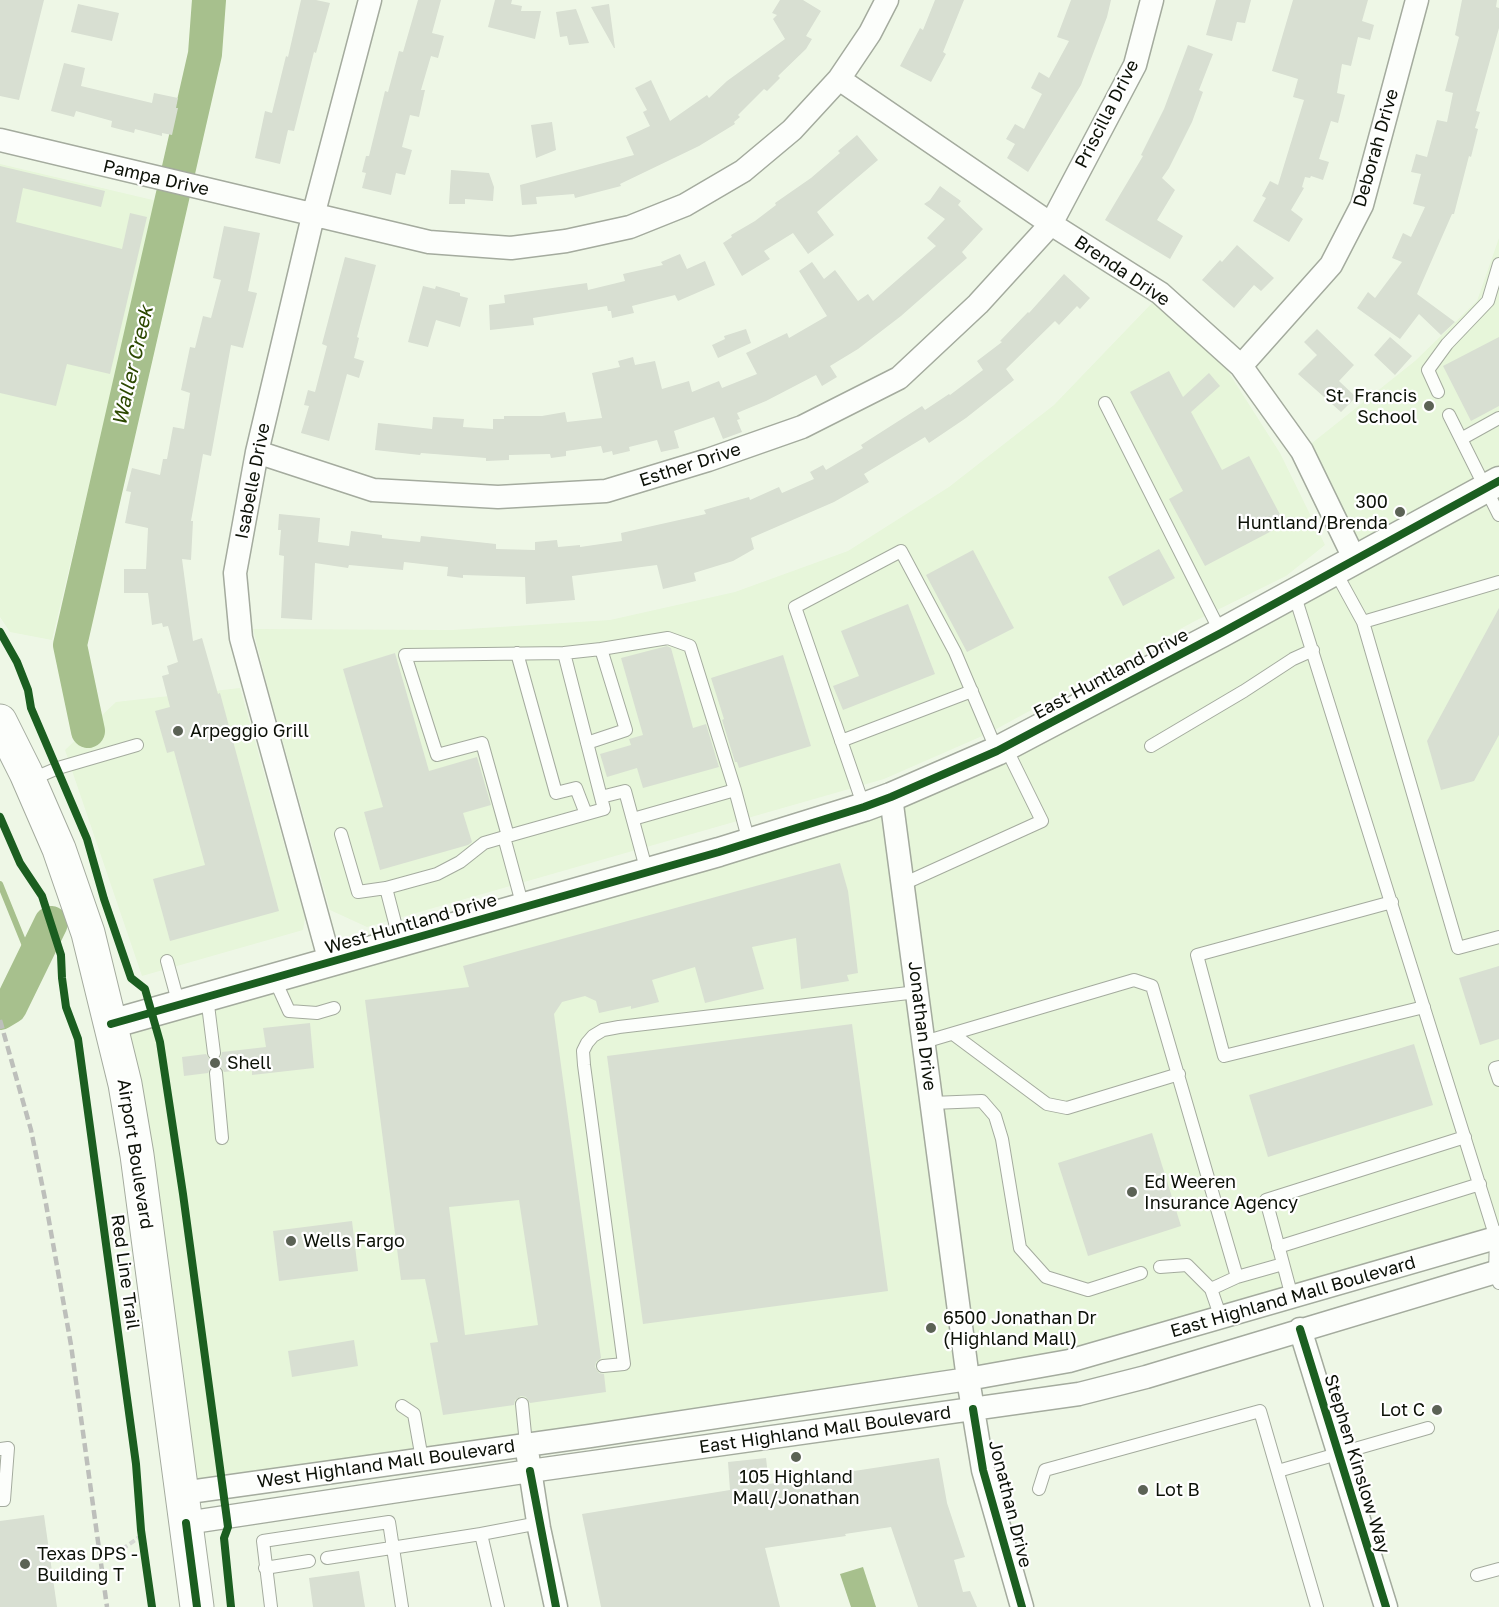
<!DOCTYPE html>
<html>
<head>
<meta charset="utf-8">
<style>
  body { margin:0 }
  canvas { display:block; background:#eef7e6 }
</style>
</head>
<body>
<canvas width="1499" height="1607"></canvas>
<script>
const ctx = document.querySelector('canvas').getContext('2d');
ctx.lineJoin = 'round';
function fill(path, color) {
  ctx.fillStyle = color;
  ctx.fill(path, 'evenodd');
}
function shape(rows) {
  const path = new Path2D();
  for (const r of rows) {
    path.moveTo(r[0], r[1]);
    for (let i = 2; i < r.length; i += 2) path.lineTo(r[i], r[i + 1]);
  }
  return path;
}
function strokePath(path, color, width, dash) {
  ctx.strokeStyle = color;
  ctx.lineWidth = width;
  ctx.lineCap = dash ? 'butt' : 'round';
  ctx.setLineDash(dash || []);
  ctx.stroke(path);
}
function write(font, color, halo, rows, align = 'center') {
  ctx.font = font + ' "Golos Text",sans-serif';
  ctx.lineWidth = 4.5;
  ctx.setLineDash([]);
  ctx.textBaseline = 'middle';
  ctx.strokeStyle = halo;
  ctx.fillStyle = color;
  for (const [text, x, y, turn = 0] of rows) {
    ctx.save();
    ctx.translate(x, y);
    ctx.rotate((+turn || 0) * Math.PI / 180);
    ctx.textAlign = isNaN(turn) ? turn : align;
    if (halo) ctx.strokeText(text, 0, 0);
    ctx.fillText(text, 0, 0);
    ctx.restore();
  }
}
fill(shape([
  [0,164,157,201,52,640,10,632,0,617],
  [1499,238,1499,1237,1068,1361,182,1493,111,1024,864,807,1355,560,1302,451,1415,361,1477,301],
  [1153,302,1222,362,1280,453,1325,545,1286,576,1195,621,989,733,884,779,367,927,330,910,267,685,253,629,452,630,610,620,735,592,848,551,949,487,1054,405],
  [240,688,305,918,303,930,142,976,65,750,116,702]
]), '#e7f6da');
fill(shape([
  [863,1567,876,1607,851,1607,840,1574]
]), '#a7c08d');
strokePath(shape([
  [0,884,32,963]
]), '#a7c08d', 6);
strokePath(shape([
  [88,731,70,645,205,54,209,0],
  [0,1013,10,1007,51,923]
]), '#a7c08d', 34);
fill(shape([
  [0,0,44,0,19,100,0,96],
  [301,0,316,0,330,3,316,53,314,52,294,131,288,130,280,164,255,158,265,111,272,113,286,56,288,57],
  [418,0,441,0,432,33,444,36,438,58,431,56,421,90,425,90,419,117,410,115,402,147,412,150,405,175,396,173,391,195,362,188,366,173,362,172,366,156,369,156,385,91,388,92,399,51,403,52],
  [495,0,512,0,511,4,522,6,521,11,541,11,535,39,488,27],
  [780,0,803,0,821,11,806,36,812,39,806,49,778,76,780,78,767,91,764,89,738,115,740,117,734,122,735,124,699,146,620,184,621,186,575,198,574,194,536,197,537,204,522,205,520,185,634,155,626,137,650,126,643,112,647,110,635,88,651,80,670,121,707,95,709,98,727,81,785,39,773,19,777,15,772,13],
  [935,0,964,0,943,52,946,54,931,82,900,66,920,28,923,30],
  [1071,0,1111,0,1107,17,1081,85,1028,172,1007,158,1015,144,1006,139,1015,124,1024,129,1042,94,1031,88,1039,72,1049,78,1069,41,1057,37],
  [1216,0,1251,0,1245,23,1237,22,1232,41,1206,35],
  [1293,0,1368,0,1362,21,1374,25,1370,40,1358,37,1351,66,1342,64,1337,93,1345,95,1338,123,1331,121,1319,159,1329,162,1323,180,1311,176,1310,178,1305,177,1302,187,1304,188,1291,210,1303,219,1289,242,1253,221,1266,198,1262,196,1270,181,1278,185,1304,100,1293,97,1298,79,1272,71],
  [1462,0,1497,0,1496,7,1499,8,1499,28,1476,111,1480,112,1475,128,1478,129,1471,157,1469,156,1454,214,1452,214,1417,294,1455,322,1441,335,1419,314,1400,339,1357,308,1368,292,1375,298,1402,262,1392,258,1403,233,1411,237,1425,207,1413,204,1421,174,1411,172,1416,154,1427,157,1437,120,1447,122,1453,93,1445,91,1459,37,1455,35],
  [78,4,119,13,112,41,71,32],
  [609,4,615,48,614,48,591,7],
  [576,9,589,43,569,45,567,36,560,37,556,12],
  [1188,45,1213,54,1199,90,1203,92,1192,122,1169,168,1162,178,1175,190,1157,220,1183,236,1170,259,1105,220,1143,156,1141,155,1164,109],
  [64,63,85,68,81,86,152,103,154,93,178,98,176,108,178,108,172,135,162,133,162,136,135,129,134,133,111,127,112,121,76,111,74,117,51,111],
  [552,122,556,150,536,158,531,125],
  [857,135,878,160,817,212,834,235,808,254,793,233,764,251,770,259,742,276,723,243,732,237,731,235,755,221,776,205,775,203,811,178,840,153,838,151],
  [0,166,105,191,101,207,23,188,16,222,122,249,130,213,147,217,110,374,67,364,56,406,0,393],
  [451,170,489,173,494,187,493,201,465,199,465,204,449,204],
  [940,186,961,201,958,205,983,229,962,252,967,258,901,316,858,349,830,366,837,377,822,386,816,375,766,401,737,413,740,419,737,420,742,432,723,439,714,417,674,431,679,448,661,452,657,440,629,447,630,451,613,455,612,451,603,453,601,446,566,451,566,456,551,458,550,454,509,455,509,460,486,461,486,458,421,453,420,455,375,450,378,423,432,429,433,417,464,419,463,427,493,429,493,419,504,419,504,416,542,416,565,412,567,422,602,418,592,373,620,367,618,361,633,357,635,365,655,361,662,389,689,381,692,392,719,381,722,388,757,374,746,353,787,333,789,338,827,316,799,271,812,262,824,279,835,270,858,301,868,294,873,301,936,246,927,238,945,219,924,204,930,200],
  [224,226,260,233,248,291,257,293,243,348,231,345,211,456,203,454,191,521,193,521,191,560,182,559,193,641,202,638,218,694,220,693,279,911,170,941,153,879,205,865,174,751,167,753,155,711,170,707,162,676,169,674,167,666,178,662,168,626,163,627,162,623,152,625,148,593,124,593,124,569,146,569,148,528,125,523,131,492,126,491,132,468,160,475,163,459,167,459,173,427,184,429,190,393,181,390,190,347,195,348,203,316,211,318,221,280,213,278],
  [1237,245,1274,278,1261,291,1254,285,1234,308,1202,280,1220,260,1222,262],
  [680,254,687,269,705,261,715,285,678,301,675,295,632,306,634,313,612,318,611,311,608,311,607,306,533,318,534,325,490,330,489,305,505,303,504,295,587,283,588,290,625,281,623,274,663,265,661,262],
  [345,257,376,265,357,337,359,338,354,358,364,361,359,378,347,374,329,441,301,433,309,406,304,405,308,390,315,392,327,346,322,344],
  [1064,274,1090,298,1080,309,1077,306,1059,325,1055,321,1006,369,1014,380,966,418,929,443,925,437,864,474,869,482,834,502,751,538,754,549,733,561,694,573,696,581,663,589,657,565,572,576,575,600,526,604,525,577,463,575,463,578,447,576,448,567,404,562,403,570,349,565,348,568,315,563,312,620,281,618,284,556,279,555,281,530,278,530,279,514,320,518,318,542,349,546,351,531,382,535,382,538,420,542,421,536,496,544,496,549,535,550,535,542,557,540,558,547,580,545,580,547,622,541,621,533,706,514,704,510,749,497,750,500,779,487,782,493,814,479,810,472,823,465,826,470,863,448,861,445,922,406,925,410,949,394,950,395,983,370,977,361,1002,342,1000,341,1028,312,1029,313],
  [423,286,435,289,436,286,460,293,460,296,468,298,460,327,436,320,428,347,408,342],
  [746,329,751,343,718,358,712,345,725,339,724,336],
  [1317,329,1354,365,1339,381,1356,397,1341,412,1298,374,1317,355,1304,342],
  [1390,337,1412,356,1395,375,1374,355],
  [1499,337,1499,406,1471,421,1443,366],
  [1169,371,1183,397,1209,373,1220,386,1191,412,1222,470,1249,456,1285,524,1205,566,1169,499,1183,491,1130,392],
  [1159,549,1175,578,1123,606,1108,577],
  [973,550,1014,628,967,652,926,575],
  [908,604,935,674,843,710,833,686,859,676,841,631],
  [1499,608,1499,735,1474,781,1441,790,1427,741],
  [667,646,671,648,693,728,706,724,719,767,643,788,637,768,607,777,600,754,631,745,629,739,643,735,621,658],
  [395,653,429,771,477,757,491,805,463,813,472,842,468,845,380,870,364,812,383,807,343,669],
  [783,655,811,746,739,768,737,762,735,762,722,720,724,719,711,678],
  [840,863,848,891,858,973,847,975,849,981,801,989,796,938,752,947,764,989,705,1003,695,967,652,980,659,1002,631,1009,631,1006,599,1013,596,1001,585,996,562,1002,554,1014,601,1358,596,1362,595,1367,599,1373,604,1374,606,1392,530,1403,526,1397,521,1396,515,1400,514,1405,443,1415,430,1343,438,1342,425,1279,401,1280,365,1000,469,987,463,966],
  [519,1200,538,1325,465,1335,449,1207],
  [1499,966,1499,1039,1480,1045,1459,978],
  [310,1023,314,1068,252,1075,252,1069,224,1072,222,1068,216,1065,211,1067,208,1073,184,1076,182,1057,206,1054,210,1060,216,1061,221,1057,222,1052,266,1047,263,1028],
  [852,1024,888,1291,643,1324,607,1056],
  [1414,1044,1433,1105,1268,1157,1249,1095],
  [1152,1133,1181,1226,1088,1256,1058,1163],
  [352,1221,358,1271,279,1281,273,1231],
  [354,1340,358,1366,292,1377,288,1351],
  [766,1458,769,1484,939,1458,947,1503,965,1557,954,1560,963,1592,970,1591,977,1607,918,1607,891,1527,845,1534,846,1536,765,1548,780,1607,601,1607,582,1514,730,1490,728,1462],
  [44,1515,57,1607,0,1607,0,1521],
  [359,1571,365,1607,313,1607,309,1578]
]), '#d8dfd2');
const service = shape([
  [1438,392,1428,370,1447,344,1488,301,1499,264],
  [1105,403,1221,633],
  [1449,415,1499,515],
  [1461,439,1499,418],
  [1335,571,1363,622,1458,948,1499,937],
  [1294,593,1496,1238,1495,1272,1499,1283],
  [1363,622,1499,582],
  [601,649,668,638,690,646,735,790],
  [517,653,556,793,576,788,586,814],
  [564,653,601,649,626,730,587,743],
  [841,741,972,691],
  [1151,746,1244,691,1293,659,1313,650],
  [30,780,58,768,137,745],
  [601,797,625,791,647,872],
  [864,807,795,607,901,551,955,652,997,751],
  [633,819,735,790,749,842],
  [341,834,358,892,386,888,437,874,460,862,484,843,508,836,604,809,564,653,405,655,437,755,482,743,508,836],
  [504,837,523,907],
  [903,884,1042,821,1005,746],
  [386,888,400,942],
  [1392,902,1197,955,1224,1056,1424,1007],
  [167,961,179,1005],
  [274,978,289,1011,317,1013,334,1008],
  [207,997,214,1053],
  [953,1034,1047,1104,1067,1108,1179,1074],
  [924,1042,1134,980,1152,986,1237,1277,1211,1289,1221,1318],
  [1499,1067,1495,1068,1499,1080],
  [216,1073,222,1138],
  [932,1103,982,1101,995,1116,1002,1139,1020,1248,1046,1277,1088,1290,1141,1273],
  [1278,1247,1480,1184],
  [1160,1267,1187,1265,1211,1289],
  [1237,1277,1283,1264],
  [1292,1297,1266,1200,1465,1137],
  [603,1366,624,1364,584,1065,583,1051,587,1043,593,1036,603,1030,619,1027,917,992],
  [522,1404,526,1444],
  [402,1406,414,1414,422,1459],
  [0,1449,8,1448,4,1500,0,1500],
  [1278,1471,1428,1428],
  [1039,1489,1045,1470,1260,1411,1317,1607],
  [481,1534,539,1523],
  [327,1558,481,1534,498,1607],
  [265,1568,309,1561],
  [1477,1575,1499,1569],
  [271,1607,263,1541,389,1522,402,1607]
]);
const minor = shape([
  [839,79,1051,224,1160,293,1241,366,1302,451,1355,560],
  [0,140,429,242,511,248,566,241,630,227,685,205,743,171,792,130,839,79,870,33,887,0],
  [1241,366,1331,265,1362,205,1417,0],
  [257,452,373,490,498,497,606,491,708,460,802,427,899,378,978,304,1051,224,1135,65,1152,0],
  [891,797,968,1379,983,1470,1022,1607],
  [330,962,241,638,235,573,257,452,313,216,370,0],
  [1300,1329,1386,1607],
  [528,1457,539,1528,556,1607],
  [182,1493,590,1436,968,1379,1069,1361,1499,1237],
  [186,1523,530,1471,1079,1394,1146,1377,1499,1271]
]);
const tertiary = shape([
  [111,1024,719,852,864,807,891,797,997,751,1221,633,1499,481]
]);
const primary = shape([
  [0,721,26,773,59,849,88,933,125,1084,137,1155,197,1607]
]);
strokePath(service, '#a4ab9e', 14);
strokePath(minor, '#a4ab9e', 25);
strokePath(tertiary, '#a4ab9e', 31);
strokePath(primary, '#a4ab9e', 35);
strokePath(shape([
  [114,1552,121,1550,138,1538,142,1537]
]), '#d7d9d5', 4, [6, 3]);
strokePath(service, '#fcfefb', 12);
strokePath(minor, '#fcfefb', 22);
strokePath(tertiary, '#fcfefb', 28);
strokePath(primary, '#fcfefb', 33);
strokePath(shape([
  [0,1020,31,1130,46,1204,71,1345,107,1607]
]), '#bdbfbb', 4.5, [9, 4.5]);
strokePath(shape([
  [0,632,17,662,28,690,31,708,87,839,104,899,131,978,145,989,160,1042,183,1194,228,1527,224,1538,231,1607],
  [0,817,20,863,42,896,61,955,62,978,66,1007,78,1039,136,1464,141,1530,152,1607],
  [111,1024,719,852,864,807,891,797,997,751,1221,633,1499,481],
  [1300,1329,1386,1607],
  [973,1409,983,1470,1022,1607],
  [530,1471,556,1607],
  [186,1523,197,1607]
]), '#1b5e20', 8);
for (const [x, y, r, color] of [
  [1429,406,6,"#5b6255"],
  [1400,512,6,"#5b6255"],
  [178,731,6,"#5b6255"],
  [215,1063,6,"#5b6255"],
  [1132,1192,6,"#5b6255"],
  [291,1241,6,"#5b6255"],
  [931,1328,6,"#5b6255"],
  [1437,1410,6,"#5b6255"],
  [796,1457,6,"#5b6255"],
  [1143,1490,6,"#5b6255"],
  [25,1564,6,"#5b6255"]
]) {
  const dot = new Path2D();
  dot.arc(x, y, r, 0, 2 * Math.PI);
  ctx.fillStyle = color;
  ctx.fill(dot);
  strokePath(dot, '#fff', 2);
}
write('18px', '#0c1107', '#fff', [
  ["Priscilla Drive",1107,114,-63],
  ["Deborah Drive",1376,148,-74],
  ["Pampa Drive",156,178,13],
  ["Brenda Drive",1122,271,34],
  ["Esther Drive",690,465,-18],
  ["Isabelle Drive",253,481,-79],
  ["East Huntland Drive",1111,674,-28],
  ["West Huntland Drive",411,924,-16],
  ["Jonathan Drive",922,1026,83],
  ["Airport Boulevard",135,1154,81],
  ["Red Line Trail",125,1272,82],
  ["East Highland Mall Boulevard",1293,1297,-16],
  ["East Highland Mall Boulevard",825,1430,-8],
  ["West Highland Mall Boulevard",386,1464,-8],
  ["Stephen Kinslow Way",1357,1464,73],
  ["Jonathan Drive",1010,1504,76]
]);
write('18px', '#0c1107', '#fff', [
  ["St. Francis",1417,396,"right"],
  ["School",1417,417,"right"],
  ["300",1388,502,"right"],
  ["Huntland/Brenda",1388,523,"right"],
  ["Arpeggio Grill",190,731],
  ["Shell",227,1063],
  ["Ed Weeren",1144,1182],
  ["Insurance Agency",1144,1203],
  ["Wells Fargo",303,1241],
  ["6500 Jonathan Dr",943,1318],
  ["(Highland Mall)",943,1339],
  ["Lot C",1425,1410,"right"],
  ["105 Highland",796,1477,"center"],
  ["Mall/Jonathan",796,1498,"center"],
  ["Lot B",1155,1490],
  ["Texas DPS -",37,1554],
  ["Building T",37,1575]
], 'left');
write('italic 20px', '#2c4800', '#fff', [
  ["Waller Creek",133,366,-77]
]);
</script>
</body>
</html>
